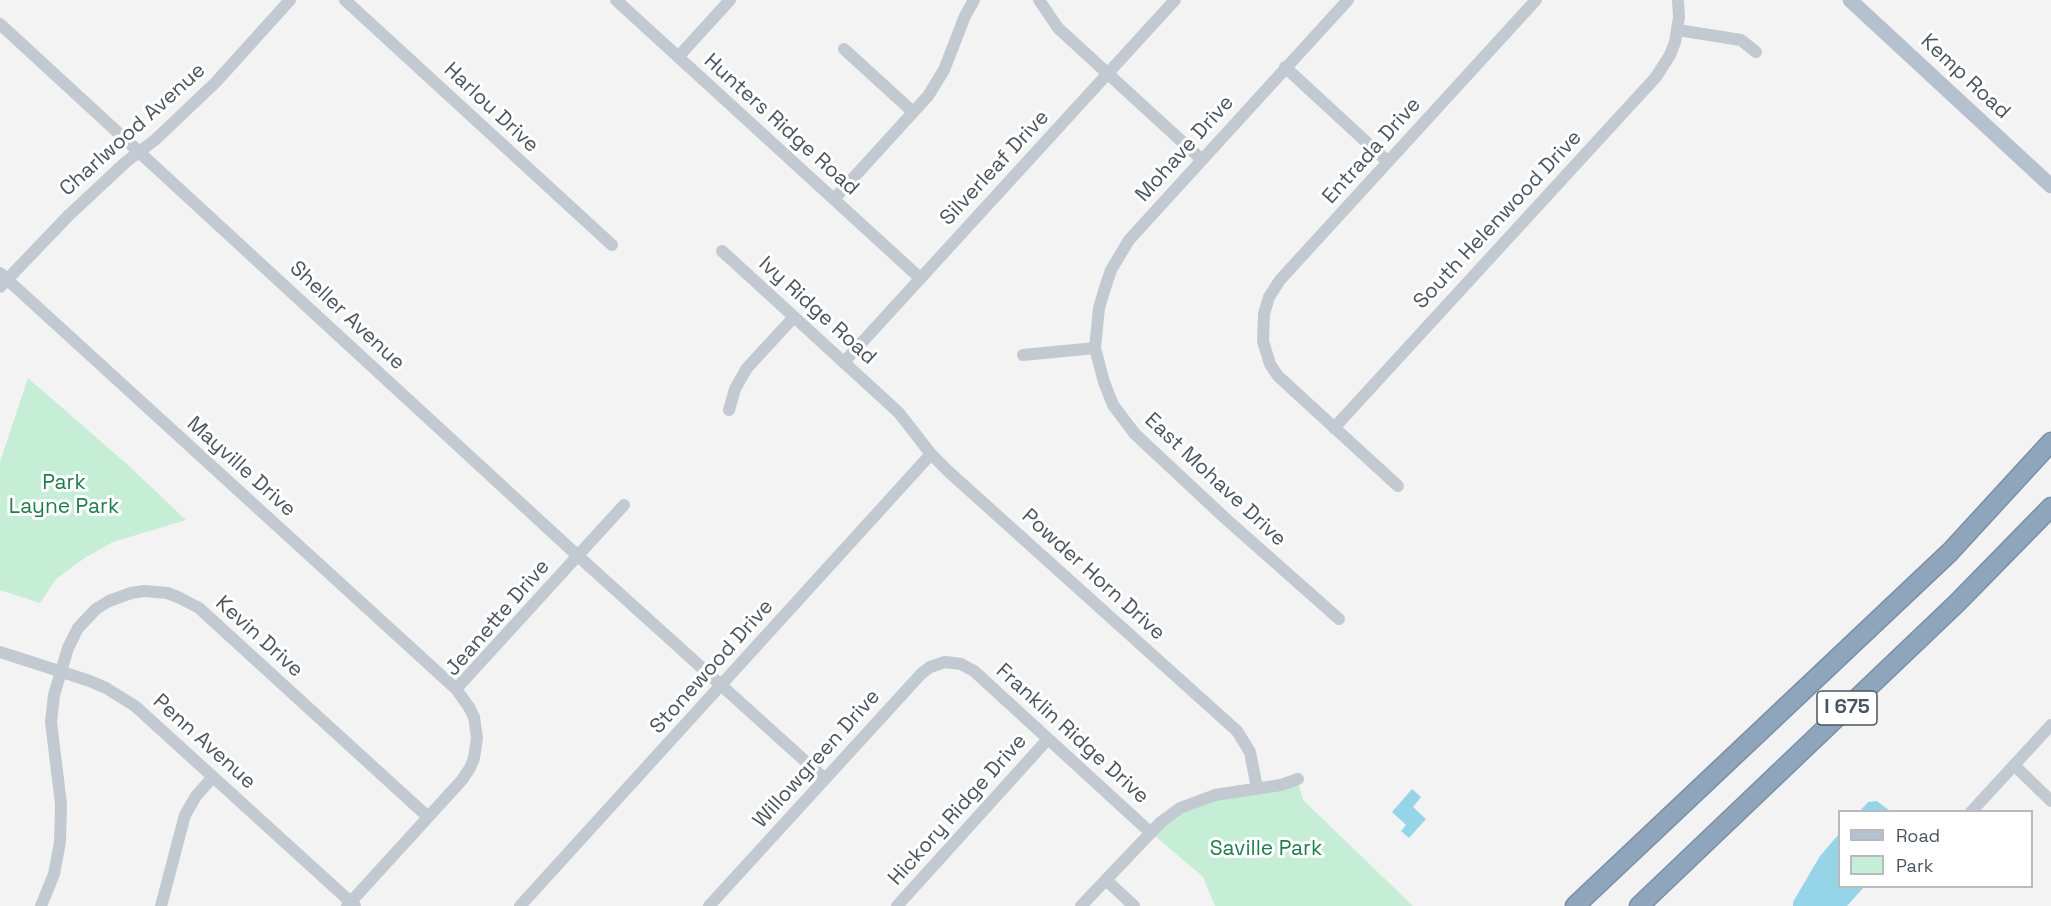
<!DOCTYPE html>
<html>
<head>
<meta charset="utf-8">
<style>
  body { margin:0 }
  #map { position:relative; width:2051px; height:906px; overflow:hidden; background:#f4f3f3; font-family:"Space Grotesk",sans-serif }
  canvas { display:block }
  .legend { position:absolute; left:1838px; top:810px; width:195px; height:78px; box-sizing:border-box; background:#fff; border:2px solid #b7bbbf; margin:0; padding:8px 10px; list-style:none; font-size:18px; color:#4b555f }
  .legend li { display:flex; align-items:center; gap:12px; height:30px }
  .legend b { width:30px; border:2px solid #b7bbbf }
</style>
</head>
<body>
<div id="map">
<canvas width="2051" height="906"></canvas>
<ul class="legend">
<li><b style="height:8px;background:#b5c1ce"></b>Road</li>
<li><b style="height:16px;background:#c6edd5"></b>Park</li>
</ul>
</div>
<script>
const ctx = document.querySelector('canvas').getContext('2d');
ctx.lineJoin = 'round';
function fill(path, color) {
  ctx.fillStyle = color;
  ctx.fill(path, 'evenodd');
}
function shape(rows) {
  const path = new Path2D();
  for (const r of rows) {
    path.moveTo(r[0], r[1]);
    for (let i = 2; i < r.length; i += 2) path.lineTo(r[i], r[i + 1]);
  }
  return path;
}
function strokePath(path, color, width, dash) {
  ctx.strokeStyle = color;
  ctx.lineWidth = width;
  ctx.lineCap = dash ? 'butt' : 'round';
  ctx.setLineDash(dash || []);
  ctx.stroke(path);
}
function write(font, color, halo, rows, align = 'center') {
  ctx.font = font + ' "Space Grotesk",sans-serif';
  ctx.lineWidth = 6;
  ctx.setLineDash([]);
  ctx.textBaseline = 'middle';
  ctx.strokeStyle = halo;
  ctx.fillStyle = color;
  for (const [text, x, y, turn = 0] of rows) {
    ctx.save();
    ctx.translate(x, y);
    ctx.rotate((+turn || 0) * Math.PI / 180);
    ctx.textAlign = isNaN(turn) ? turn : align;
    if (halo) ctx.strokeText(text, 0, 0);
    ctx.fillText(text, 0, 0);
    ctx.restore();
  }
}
fill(shape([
  [28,378,129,466,186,520,113,542,86,557,56,579,40,603,0,590,0,462],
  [1298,782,1303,800,1413,906,1215,906,1203,877,1154,835,1174,817,1205,803]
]), '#c6edd5');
fill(shape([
  [1412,789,1421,797,1413,807,1426,819,1409,838,1401,831,1406,825,1392,812],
  [1877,801,1890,811,1860,811,1868,802],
  [1839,834,1840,886,1864,887,1847,906,1793,906,1793,902,1820,856]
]), '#96d5e7');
const highway = shape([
  [1575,906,1950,552,2051,442],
  [1639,906,1957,603,2051,507]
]);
strokePath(highway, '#7a90a8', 21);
strokePath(shape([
  [345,0,612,245],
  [616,0,920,278],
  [1039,0,1058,28,1201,159],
  [0,24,578,556,825,779],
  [1678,30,1741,40,1756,52],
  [844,49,913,112],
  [678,57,730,0],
  [1285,67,1388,162],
  [834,199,928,96,944,70,965,16,974,0],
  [722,251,885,400,899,413,931,454,949,472,1237,731,1250,752,1257,788],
  [0,273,456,689,469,707,474,717,477,738,474,758,470,768,462,780,347,906],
  [0,287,69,215,127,161,155,140,216,82,290,0],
  [1023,355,1095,348],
  [844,362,1175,0],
  [729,410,735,389,747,368,794,317],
  [1334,428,1656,77,1670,55,1675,42,1679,17,1678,0],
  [1398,486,1278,376,1270,364,1263,341,1264,314,1269,297,1280,280,1536,0],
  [1339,619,1226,519,1135,434,1113,405,1104,382,1095,348,1099,308,1104,291,1111,270,1129,240,1348,0],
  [0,652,90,681,106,688,135,706,355,906],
  [456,689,624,505],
  [2014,765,2051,801],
  [1971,812,2051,725],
  [1106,880,1134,906],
  [41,906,54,874,60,842,61,804,51,722,54,695,68,648,78,628,96,609,109,601,131,593,144,591,167,593,178,597,199,608,428,817],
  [161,906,185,815,196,796,213,777],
  [520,906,931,454],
  [709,906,921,674,930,667,945,662,961,664,974,671,1151,833],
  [897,906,1048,739],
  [1081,906,1161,822,1180,808,1215,795,1281,785,1298,779]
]), '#c2c9d0', 12);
strokePath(shape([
  [1850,0,2051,186]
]), '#b5c1ce', 15);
strokePath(highway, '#8fa5bc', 18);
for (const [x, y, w] of [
  [1847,708,60]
]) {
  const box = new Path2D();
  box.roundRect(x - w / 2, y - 17, w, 34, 4.5);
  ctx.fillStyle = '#fff';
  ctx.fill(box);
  strokePath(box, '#4b555f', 1.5);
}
write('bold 20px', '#4b555f', null, [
  ["I 675",1847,708]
]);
write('21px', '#4b555f', '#fff', [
  ["Kemp Road",1965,77,43],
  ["Harlou Drive",491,108,43],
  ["Hunters Ridge Road",781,125,42],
  ["Charlwood Avenue",133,130,-42],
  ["Mohave Drive",1185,149,-48],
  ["Entrada Drive",1372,151,-48],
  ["Silverleaf Drive",995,168,-47],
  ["South Helenwood Drive",1498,220,-47],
  ["Ivy Ridge Road",817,311,42],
  ["Sheller Avenue",347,316,43],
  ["Mayville Drive",241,467,42],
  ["East Mohave Drive",1215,480,43],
  ["Powder Horn Drive",1093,575,42],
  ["Jeanette Drive",498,618,-49],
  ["Kevin Drive",259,637,42],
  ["Stonewood Drive",712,667,-48],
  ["Franklin Ridge Drive",1072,734,42],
  ["Penn Avenue",204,742,42],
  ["Willowgreen Drive",817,759,-48],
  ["Hickory Ridge Drive",958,810,-48]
]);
write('21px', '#1f7d4e', '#fff', [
  ["Park",64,483],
  ["Layne Park",64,507],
  ["Saville Park",1266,849]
]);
</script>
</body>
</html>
